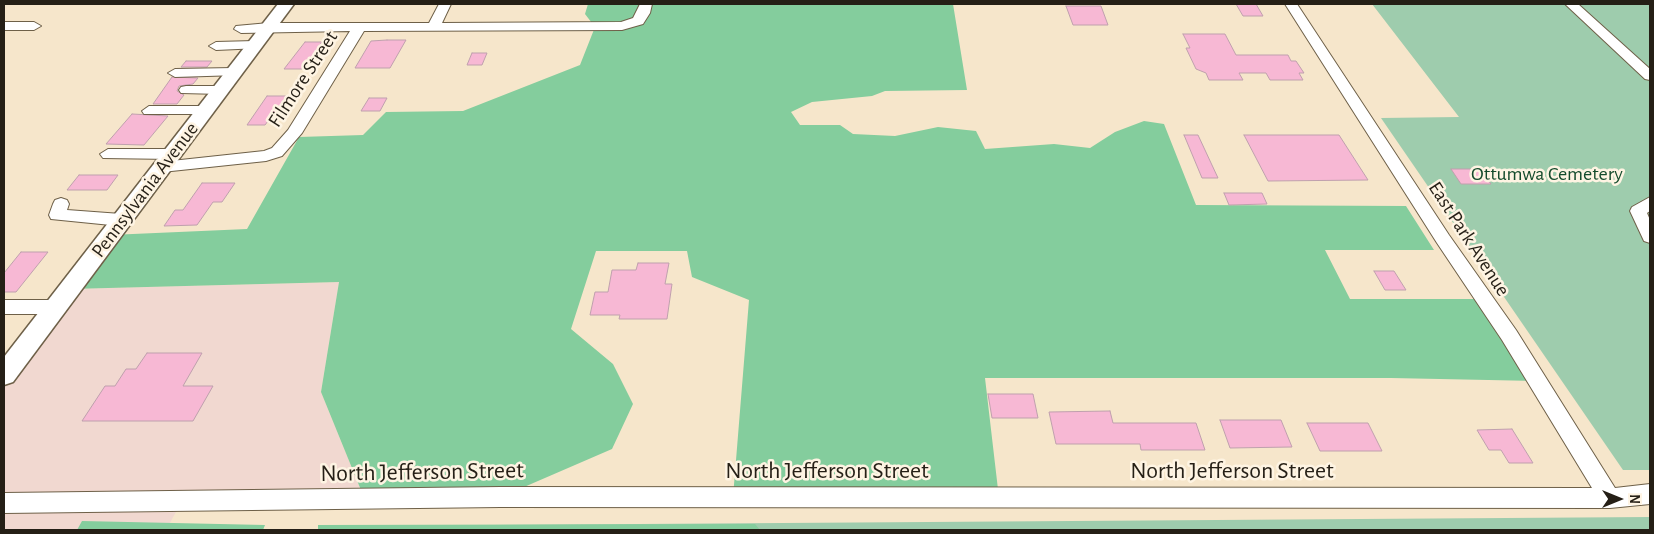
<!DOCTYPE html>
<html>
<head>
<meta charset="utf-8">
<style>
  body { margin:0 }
  #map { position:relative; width:1654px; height:534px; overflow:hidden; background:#f6e6cb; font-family:"Alegreya Sans",sans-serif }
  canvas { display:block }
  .frame { position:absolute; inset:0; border:5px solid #251f16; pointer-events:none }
  .north { position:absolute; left:1594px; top:474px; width:50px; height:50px; -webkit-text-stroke:4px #fef4e3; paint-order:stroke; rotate:90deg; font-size:14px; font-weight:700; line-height:20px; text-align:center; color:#251f16 }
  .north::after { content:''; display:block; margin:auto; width:18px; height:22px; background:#251f16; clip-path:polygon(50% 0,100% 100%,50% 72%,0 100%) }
</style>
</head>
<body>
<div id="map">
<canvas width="1654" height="534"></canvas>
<div class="frame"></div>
<div class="north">N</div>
</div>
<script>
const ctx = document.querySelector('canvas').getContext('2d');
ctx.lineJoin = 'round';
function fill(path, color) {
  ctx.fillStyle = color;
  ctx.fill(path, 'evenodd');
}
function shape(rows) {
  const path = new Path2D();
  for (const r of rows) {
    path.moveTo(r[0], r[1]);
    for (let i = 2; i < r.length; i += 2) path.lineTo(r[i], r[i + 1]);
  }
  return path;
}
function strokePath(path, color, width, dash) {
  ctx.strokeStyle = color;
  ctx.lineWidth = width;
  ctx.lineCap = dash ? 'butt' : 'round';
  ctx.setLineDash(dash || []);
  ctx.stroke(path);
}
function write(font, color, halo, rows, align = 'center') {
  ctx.font = font + ' "Alegreya Sans",sans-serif';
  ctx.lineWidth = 5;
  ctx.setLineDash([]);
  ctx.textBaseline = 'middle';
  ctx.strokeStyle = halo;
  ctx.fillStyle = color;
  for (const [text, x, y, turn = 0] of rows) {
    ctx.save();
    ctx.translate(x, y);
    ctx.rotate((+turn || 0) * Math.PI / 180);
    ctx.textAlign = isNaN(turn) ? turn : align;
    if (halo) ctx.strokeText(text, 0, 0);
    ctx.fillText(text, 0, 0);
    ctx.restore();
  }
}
fill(shape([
  [339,282,321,392,365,500,182,501,166,530,4,530,4,354,20,353,70,289]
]), '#f1d8d0');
fill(shape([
  [1372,4,1650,4,1650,470,1623,470,1381,118,1459,117],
  [1650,517,1650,530,492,530,494,525]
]), '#9eccad');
fill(shape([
  [588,4,953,4,967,90,885,91,872,96,812,102,791,112,800,125,840,125,853,134,895,136,938,127,976,131,985,149,1054,144,1090,148,1115,132,1144,121,1164,124,1196,205,1406,206,1434,250,1325,250,1350,299,1482,299,1537,381,1391,378,985,378,999,498,733,497,749,300,692,277,687,251,596,251,571,329,613,364,633,404,612,449,501,497,365,500,321,392,339,282,70,289,110,235,247,229,299,137,363,135,386,112,463,111,580,65,595,27,585,14],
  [82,521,265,525,263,530,77,530],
  [755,524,760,530,318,530,318,525]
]), '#84cd9d');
const building = shape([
  [1236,4,1256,4,1263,16,1243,16,1236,4],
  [1066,6,1101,6,1108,25,1073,25,1066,6],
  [1183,34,1225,34,1236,55,1288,55,1291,61,1296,61,1304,73,1299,73,1303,80,1270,80,1266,73,1239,73,1243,80,1209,80,1206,73,1196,69,1186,48,1190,48,1183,34],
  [387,40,406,40,390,68,355,68,371,41,387,40],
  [305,42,322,42,319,46,326,46,311,69,284,69,305,42],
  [472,53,487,53,482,65,467,65,472,53],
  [186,61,212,61,207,67,181,67,186,61],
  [172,77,198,78,193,84,179,86,177,91,184,95,177,104,153,104,172,77],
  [267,96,287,96,265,125,247,125,267,96],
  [369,98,387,98,380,111,361,111,369,98],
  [132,114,168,116,144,145,106,144,132,114],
  [1184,135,1198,135,1218,178,1202,178,1184,135],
  [1244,135,1339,135,1368,180,1268,181,1244,135],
  [1451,169,1480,169,1491,184,1461,184,1451,169],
  [79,175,118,175,107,190,67,190,79,175],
  [202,183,235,183,222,202,213,202,197,225,164,226,175,210,183,210,202,183],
  [1224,193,1262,193,1267,204,1229,205,1224,193],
  [21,252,48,252,16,292,4,292,4,273,21,252],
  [638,263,669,263,665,284,672,284,667,319,619,319,620,315,590,315,595,292,608,292,612,270,636,270,638,263],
  [1374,271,1394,271,1406,290,1385,290,1374,271],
  [147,353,202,353,183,386,213,386,193,421,82,421,105,386,115,386,126,369,136,369,147,353],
  [988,394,1033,394,1038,418,992,418,988,394],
  [1110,411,1113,423,1196,423,1205,450,1141,450,1140,444,1056,444,1049,412,1110,411],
  [1220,420,1281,420,1292,447,1230,448,1220,420],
  [1307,423,1368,423,1382,451,1320,451,1307,423],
  [1512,429,1533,463,1509,463,1501,450,1489,450,1477,430,1512,429]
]);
fill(building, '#f7b8d4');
strokePath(building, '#bfa0ad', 1);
const minor = shape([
  [439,4,451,4,442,23,621,22,633,18,640,4,652,4,650,13,643,24,622,30,364,31,302,133,282,156,266,161,162,172,156,171,154,167,156,163,162,162,264,151,272,148,288,130,350,31,241,33,234,29,236,26,269,23,429,23,439,4],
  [1285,4,1297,4,1449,235,1516,330,1615,488,1650,484,1650,504,1610,508,501,507,4,513,4,493,501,487,1592,488,1502,340,1437,243,1285,4],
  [1565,4,1578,4,1650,69,1650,80,1645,79,1565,4],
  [4,22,34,22,41,26,34,30,4,30,4,22],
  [255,41,262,45,260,48,216,50,209,46,216,42,255,41],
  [234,68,241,72,239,75,175,77,168,73,175,69,234,68],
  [186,86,221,86,228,90,221,94,181,93,179,90,181,87,186,86],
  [149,106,205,106,212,110,205,114,144,114,142,111,149,106],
  [108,149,172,149,180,154,172,159,103,158,100,154,108,149],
  [1650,197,1650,211,1647,213,1650,220,1650,243,1644,241,1630,211,1632,207,1650,197],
  [61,198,67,200,69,204,67,210,121,214,127,216,129,220,127,224,121,226,51,219,49,215,53,204,55,200,61,198],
  [4,300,56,300,62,302,65,307,62,312,56,314,4,314,4,300]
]);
const major = shape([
  [278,4,294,4,13,382,4,385,4,357,278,4]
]);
strokePath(minor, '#6e6048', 2);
strokePath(major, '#6e6048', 3);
fill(minor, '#fff');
fill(major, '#fff');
write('20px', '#251f16', '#fef4e3', [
  ["Filmore Street",303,79,-57],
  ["Pennsylvania Avenue",145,190,-53],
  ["East Park Avenue",1469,239,57]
]);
write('20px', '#144b2c', '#fef4e3', [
  ["Ottumwa Cemetery",1547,174]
]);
write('24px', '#251f16', '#fef4e3', [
  ["North Jefferson Street",827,471],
  ["North Jefferson Street",1232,471],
  ["North Jefferson Street",422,472,-1]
]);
</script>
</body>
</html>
